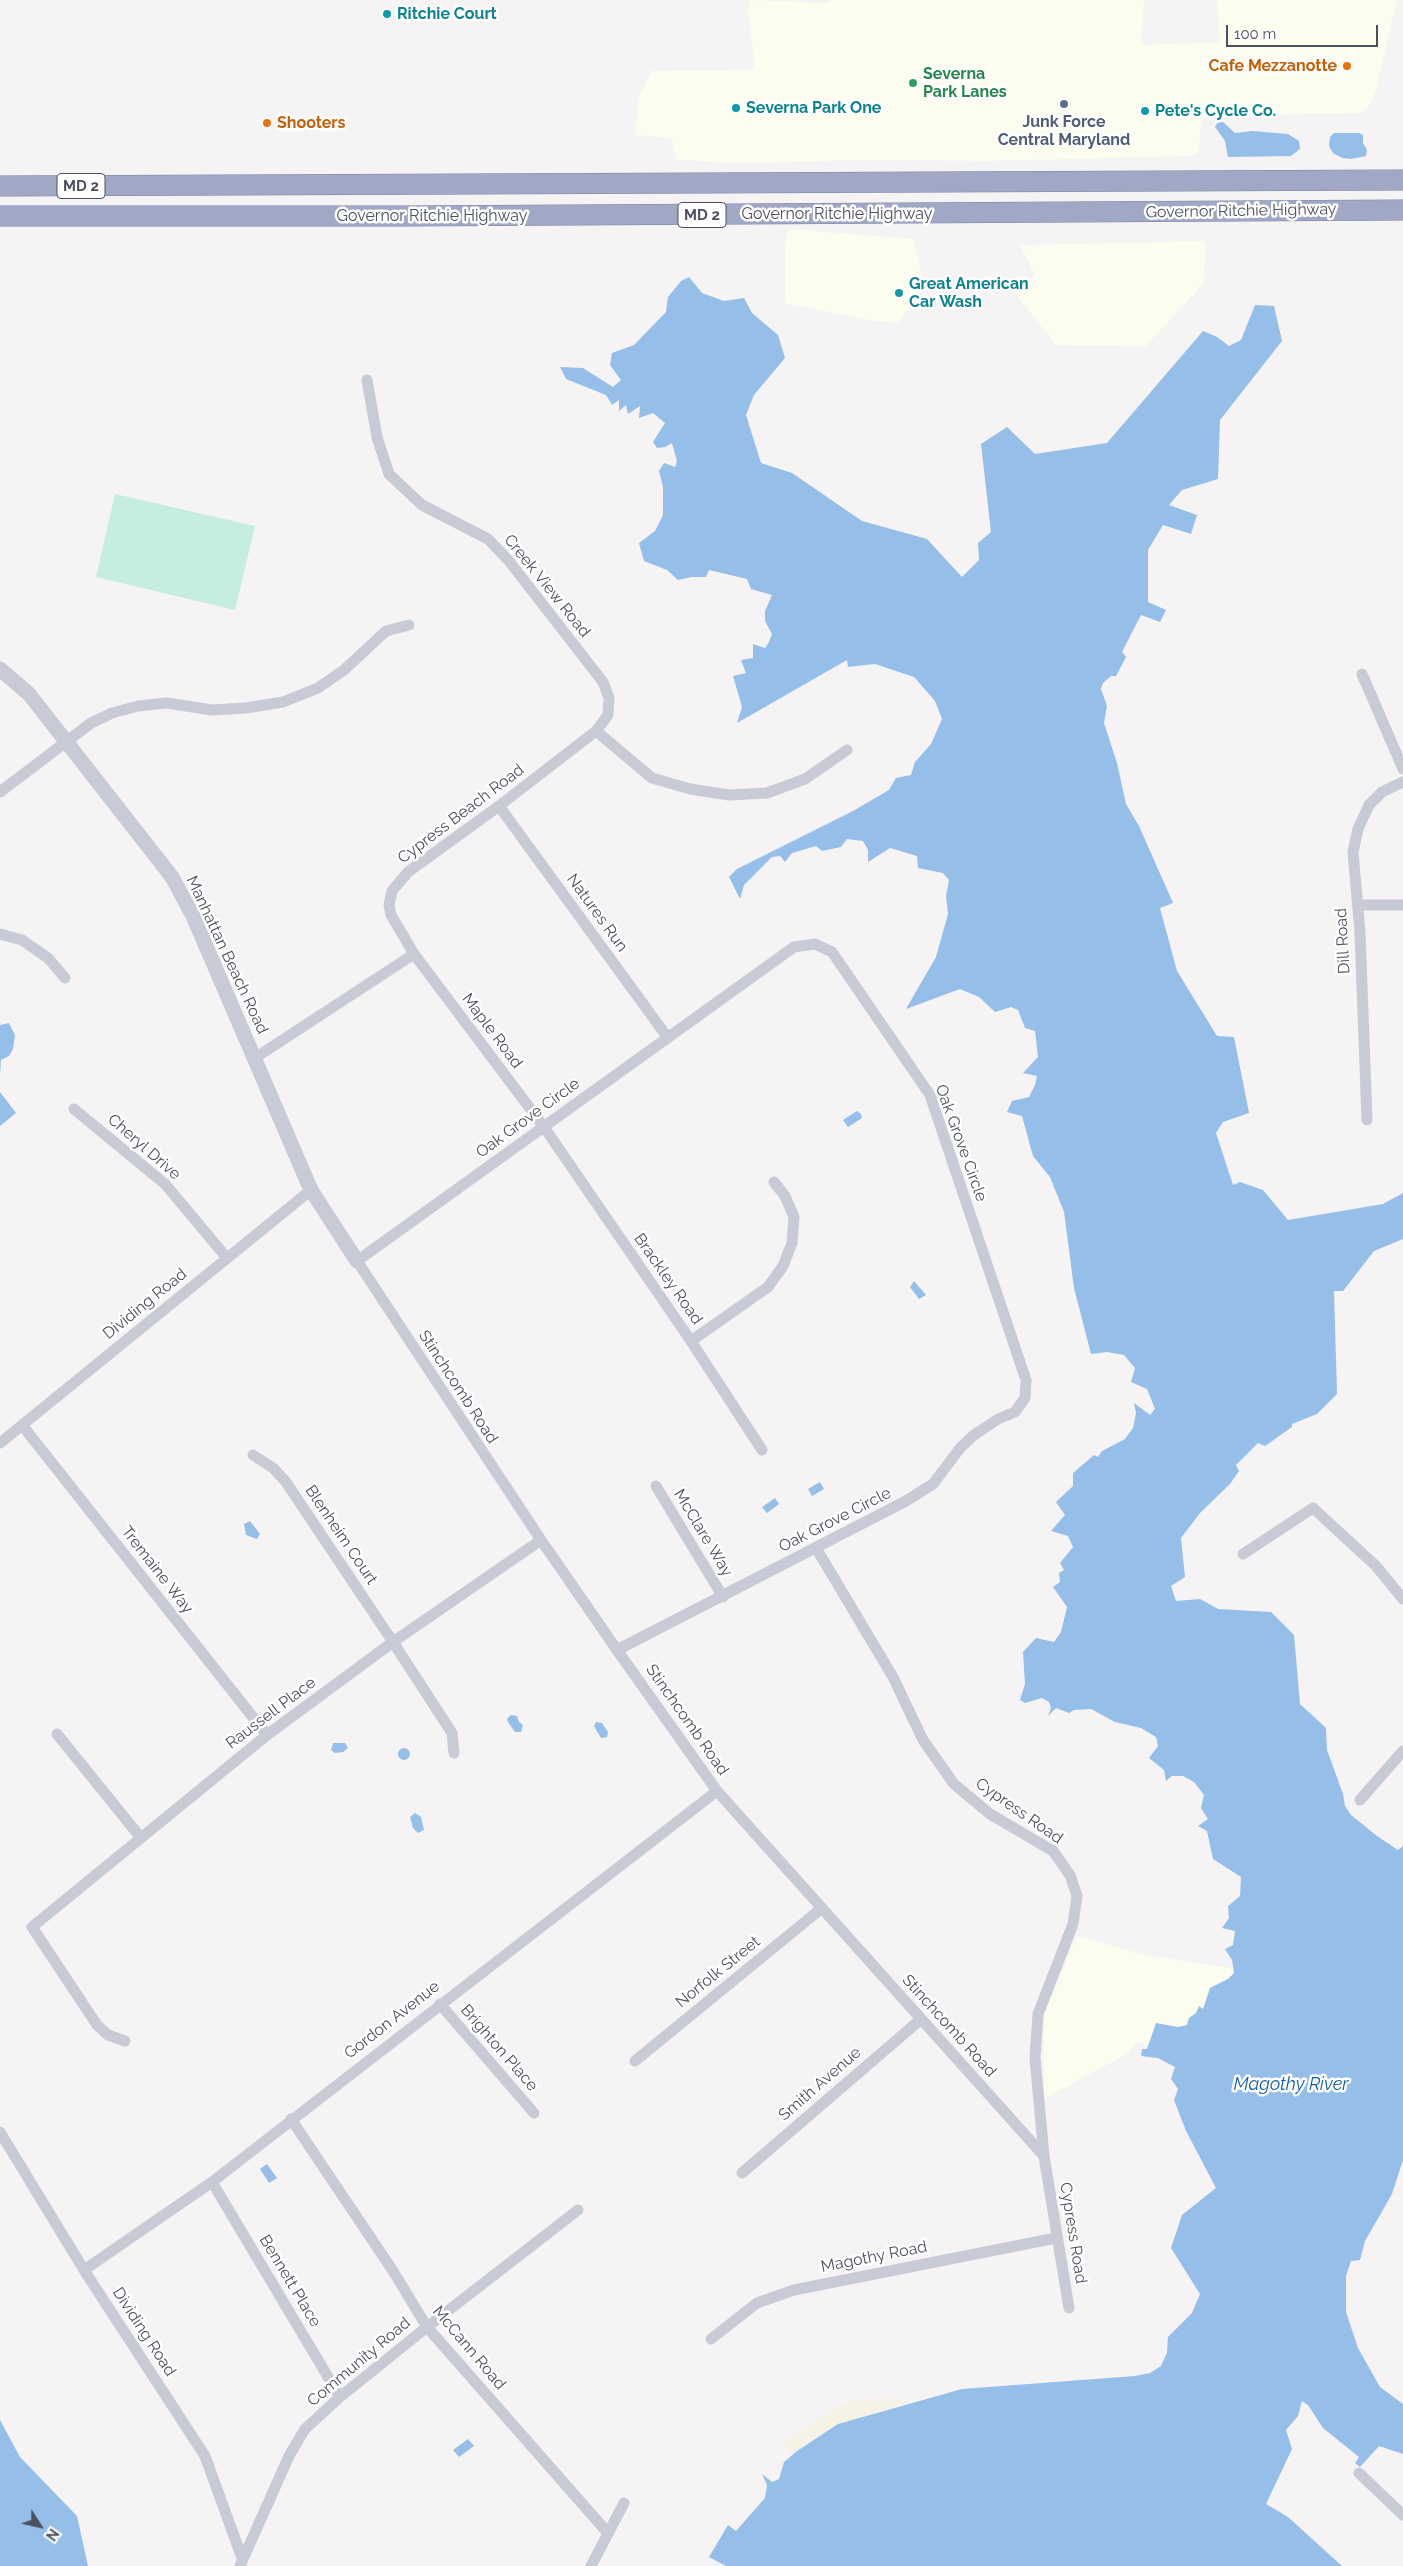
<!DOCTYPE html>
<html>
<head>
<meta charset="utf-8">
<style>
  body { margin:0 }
  #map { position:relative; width:1403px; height:2566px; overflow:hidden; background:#f5f3f3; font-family:Raleway,sans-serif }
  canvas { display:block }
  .north { position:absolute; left:15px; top:2501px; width:50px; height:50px; -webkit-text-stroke:4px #fff; paint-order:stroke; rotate:125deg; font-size:14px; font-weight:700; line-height:20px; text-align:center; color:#4b505f }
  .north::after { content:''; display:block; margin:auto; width:18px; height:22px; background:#4b505f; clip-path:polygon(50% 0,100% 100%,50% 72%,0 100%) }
  .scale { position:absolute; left:1226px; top:25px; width:152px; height:22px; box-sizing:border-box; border:2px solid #4b505f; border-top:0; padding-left:6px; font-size:15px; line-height:18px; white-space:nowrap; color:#4b505f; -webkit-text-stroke:4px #fff; paint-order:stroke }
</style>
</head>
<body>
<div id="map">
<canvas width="1403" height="2566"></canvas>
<div class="north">N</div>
<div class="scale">100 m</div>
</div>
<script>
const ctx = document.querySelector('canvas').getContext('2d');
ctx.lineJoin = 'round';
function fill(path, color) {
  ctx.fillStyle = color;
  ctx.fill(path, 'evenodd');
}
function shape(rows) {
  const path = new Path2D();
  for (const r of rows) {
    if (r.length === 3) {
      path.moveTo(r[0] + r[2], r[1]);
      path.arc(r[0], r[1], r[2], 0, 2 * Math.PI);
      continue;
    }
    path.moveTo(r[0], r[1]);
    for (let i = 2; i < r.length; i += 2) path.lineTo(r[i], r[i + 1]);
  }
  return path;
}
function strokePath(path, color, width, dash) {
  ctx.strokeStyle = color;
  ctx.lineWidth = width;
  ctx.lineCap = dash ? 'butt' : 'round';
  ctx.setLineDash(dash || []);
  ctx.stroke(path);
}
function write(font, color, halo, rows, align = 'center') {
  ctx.font = font + ' Raleway,sans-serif';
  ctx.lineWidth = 5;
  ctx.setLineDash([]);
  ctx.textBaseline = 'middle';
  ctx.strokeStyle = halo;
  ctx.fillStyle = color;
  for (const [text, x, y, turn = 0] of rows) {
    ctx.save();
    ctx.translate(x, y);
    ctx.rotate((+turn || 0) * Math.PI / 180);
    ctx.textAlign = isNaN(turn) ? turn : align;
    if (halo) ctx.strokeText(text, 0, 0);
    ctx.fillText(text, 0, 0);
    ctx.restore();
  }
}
fill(shape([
  [750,0,829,3,831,0,1144,0,1141,45,1220,42,1217,0,1397,0,1377,86,1371,103,1362,113,1206,115,1201,122,1199,153,1193,156,988,161,861,160,743,163,677,160,671,138,635,135,639,97,651,71,755,70,748,8],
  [789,229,913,239,922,275,919,294,899,322,874,321,785,303,785,244],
  [1206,241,1203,284,1146,346,1056,345,1015,293,1035,275,1020,245],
  [1077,1936,1145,1955,1269,1974,1289,2081,1136,2042,1127,2054,1044,2099,1044,2015]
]), '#fcfcef');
fill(shape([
  [115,494,255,526,235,610,96,577]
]), '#c5eee1');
fill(shape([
  [880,2398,909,2402,838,2424,793,2454,784,2443,836,2408,852,2402]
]), '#f4f3e6');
fill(shape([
  [1218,122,1223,122,1235,133,1252,131,1288,134,1299,141,1300,149,1291,156,1228,157,1225,141,1215,127],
  [1334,133,1359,133,1363,135,1363,143,1367,150,1366,156,1351,159,1342,158,1333,153,1329,146,1330,137],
  [689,277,702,293,724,301,744,298,752,313,778,335,785,358,754,395,746,415,761,463,792,473,862,521,927,539,962,577,979,560,978,543,991,532,981,444,1007,427,1035,454,1107,443,1203,331,1217,337,1229,346,1241,340,1255,305,1274,306,1282,341,1220,420,1218,479,1182,490,1169,505,1197,515,1191,534,1163,525,1148,550,1148,602,1166,610,1160,622,1141,615,1122,652,1126,657,1116,676,1111,676,1103,683,1101,689,1107,706,1104,723,1117,763,1126,804,1139,826,1173,903,1160,908,1177,971,1217,1036,1234,1037,1249,1113,1223,1122,1216,1133,1233,1185,1240,1182,1263,1190,1288,1220,1383,1204,1403,1193,1403,1239,1374,1251,1343,1291,1334,1291,1337,1394,1317,1414,1292,1424,1292,1427,1265,1446,1258,1443,1236,1465,1239,1471,1230,1484,1200,1513,1181,1538,1185,1577,1171,1586,1176,1601,1200,1599,1218,1609,1271,1612,1294,1635,1300,1704,1326,1728,1327,1750,1343,1794,1345,1806,1351,1815,1377,1836,1398,1850,1403,1846,1403,2160,1392,2194,1365,2241,1360,2260,1351,2261,1346,2276,1346,2312,1358,2348,1380,2387,1403,2404,1403,2454,1379,2446,1360,2467,1355,2463,1359,2457,1323,2428,1308,2405,1302,2401,1298,2416,1286,2430,1292,2449,1266,2504,1288,2517,1342,2566,726,2566,709,2557,728,2525,736,2531,765,2498,767,2485,762,2474,772,2482,779,2479,784,2462,797,2451,838,2424,962,2389,1135,2376,1150,2373,1161,2366,1167,2353,1168,2337,1192,2313,1200,2294,1171,2248,1182,2215,1216,2188,1186,2131,1174,2100,1178,2089,1171,2079,1175,2067,1158,2058,1141,2056,1142,2049,1147,2049,1156,2023,1178,2027,1187,2025,1189,2018,1196,2013,1199,2006,1203,2009,1210,1988,1228,1979,1234,1973,1232,1960,1225,1949,1233,1945,1235,1931,1222,1928,1229,1918,1228,1906,1240,1896,1241,1877,1213,1859,1207,1831,1198,1826,1208,1819,1201,1808,1204,1795,1194,1782,1183,1776,1172,1776,1166,1781,1164,1770,1149,1758,1158,1746,1156,1737,1141,1728,1115,1722,1091,1709,1074,1710,1069,1713,1056,1708,1048,1716,1051,1708,1049,1702,1042,1698,1025,1703,1020,1700,1025,1684,1023,1652,1036,1638,1054,1642,1061,1632,1067,1607,1053,1587,1060,1582,1059,1573,1064,1570,1060,1563,1073,1547,1068,1536,1051,1531,1065,1515,1056,1502,1073,1486,1073,1473,1094,1455,1098,1457,1102,1451,1125,1439,1133,1428,1136,1413,1134,1403,1150,1415,1155,1409,1147,1389,1131,1382,1135,1368,1124,1355,1107,1352,1091,1354,1074,1288,1064,1212,1050,1177,1033,1156,1022,1116,1007,1112,1012,1101,1029,1097,1035,1085,1037,1076,1023,1073,1038,1057,1035,1031,1025,1028,1018,1010,1011,1007,995,1012,979,997,960,989,906,1009,936,957,948,914,946,896,949,880,943,873,918,868,917,856,890,848,868,862,868,850,863,841,847,839,841,847,822,851,816,846,792,853,785,862,780,856,772,857,744,885,740,899,729,877,737,869,853,811,889,790,896,778,911,775,915,762,931,744,942,719,935,701,914,677,875,664,848,667,847,660,737,723,742,707,733,676,746,673,741,660,753,658,753,644,765,648,769,642,772,634,765,621,765,611,772,595,751,589,747,579,709,570,706,577,692,577,678,580,667,570,644,561,639,543,655,531,663,515,663,487,659,471,664,463,675,467,677,461,672,443,665,447,657,448,653,442,665,423,653,413,639,418,640,406,628,414,626,405,619,411,619,400,612,405,606,395,566,379,560,367,583,368,613,387,621,380,610,365,612,353,634,345,666,312,668,297,681,281],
  [9,1023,15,1035,13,1049,9,1056,1,1060,0,1075,0,1025],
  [0,1092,16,1113,0,1126],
  [857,1111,861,1114,862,1118,848,1127,843,1120],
  [914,1281,926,1295,919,1299,910,1287],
  [820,1482,824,1489,812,1496,808,1489],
  [775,1498,779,1504,767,1513,762,1507],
  [250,1521,260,1534,257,1539,246,1535,244,1524],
  [511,1715,517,1716,519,1722,523,1725,521,1732,515,1732,508,1722,507,1719],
  [596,1722,602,1723,608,1732,607,1737,601,1738,594,1726],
  [333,1743,345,1743,348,1748,343,1752,335,1753,331,1750],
  [404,1754,6],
  [415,1813,421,1817,424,1830,418,1833,413,1828,410,1817],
  [267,2164,277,2178,269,2183,260,2169],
  [0,2420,20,2457,77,2516,88,2566,0,2566],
  [468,2439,474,2446,459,2457,453,2450]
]), '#95bfe8');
const trunk = shape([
  [0,186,1403,180],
  [0,216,404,216,1403,210]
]);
strokePath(trunk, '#7982a9', 21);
strokePath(shape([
  [1362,674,1403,769],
  [596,731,652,778,690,789,729,795,767,793,805,779,847,750],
  [0,792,91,723,112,713,138,706,167,703,212,710,246,708,283,702,318,688,344,670,386,631,409,625],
  [499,806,668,1038],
  [1358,905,1403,905],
  [0,934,22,940,48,958,65,978],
  [414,954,544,1127,691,1341,762,1450],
  [255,1058,414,954,391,915,389,905,392,891,408,872,499,806,596,731,608,715,609,698,603,682,509,561,488,539,422,505,389,474,377,437,367,380],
  [74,1109,165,1184,227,1258],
  [1367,1120,1360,932,1353,852,1358,829,1369,805,1382,792,1403,782],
  [691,1341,768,1287,783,1266,792,1243,794,1217,785,1196,774,1182],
  [22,1425,267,1735],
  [0,1443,311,1190],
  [253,1455,273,1468,286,1482,393,1642,452,1733,454,1753],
  [656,1486,723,1597],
  [816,1548,893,1677,923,1740,954,1784,990,1814,1053,1851,1070,1875,1077,1896,1073,1924,1038,2014,1035,2058,1044,2156,1069,2308],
  [1243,1554,1313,1508,1376,1566,1403,1599],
  [617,1650,906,1501,933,1484,961,1447,974,1435,998,1419,1015,1412,1025,1398,1026,1380,930,1095,832,952,815,944,794,947,357,1261,541,1540,617,1650,717,1791,1044,2156],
  [57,1734,141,1838],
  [1360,1800,1403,1751],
  [440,2004,534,2113],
  [125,2041,108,2035,97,2025,32,1927,267,1735,393,1642,541,1540],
  [635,2061,822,1908],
  [291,2119,393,2271,427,2327,607,2532],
  [0,2132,84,2270,205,2456,242,2558],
  [742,2173,920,2020],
  [212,2182,340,2397],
  [84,2270,212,2182,717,1791],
  [711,2339,757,2303,794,2290,1056,2238],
  [1359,2473,1403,2515],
  [240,2566,289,2456,305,2429,340,2397,427,2327,578,2210],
  [591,2566,624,2503]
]), '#c8cbd6', 11);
strokePath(shape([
  [0,669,29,694,172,877,193,916,311,1190,357,1261]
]), '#c8cbd6', 15);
strokePath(trunk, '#a1a8c6', 20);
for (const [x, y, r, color] of [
  [387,14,5,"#0f9aa8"],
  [1347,66,5,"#e8710a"],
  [913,83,5,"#2e9e5b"],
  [1064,104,5,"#5c6f8a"],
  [736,108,5,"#0f9aa8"],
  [1145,111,5,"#0f9aa8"],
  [267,123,5,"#e8710a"],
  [899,293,5,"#0f9aa8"]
]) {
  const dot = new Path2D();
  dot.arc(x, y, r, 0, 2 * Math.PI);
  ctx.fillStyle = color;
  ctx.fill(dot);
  strokePath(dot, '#fff', 2);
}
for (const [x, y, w] of [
  [81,186,48],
  [702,215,48]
]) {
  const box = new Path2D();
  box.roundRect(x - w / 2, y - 12.5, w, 25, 4);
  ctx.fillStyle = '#fff';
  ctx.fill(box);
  strokePath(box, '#4b505f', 1);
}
write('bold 15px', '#4b505f', null, [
  ["MD 2",81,186],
  ["MD 2",702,215]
]);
write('bold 16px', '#0d838f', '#fff', [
  ["Ritchie Court",397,14],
  ["Severna Park One",746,108],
  ["Pete's Cycle Co.",1155,111],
  ["Great American",909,284],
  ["Car Wash",909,302]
], 'left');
write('bold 16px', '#c56008', '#fff', [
  ["Cafe Mezzanotte",1337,66],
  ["Shooters",277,123,"left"]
], 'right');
write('bold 16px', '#27864d', '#fff', [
  ["Severna",923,74],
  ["Park Lanes",923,92]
], 'left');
write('bold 16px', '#4e5e75', '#fff', [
  ["Junk Force",1064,122],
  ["Central Maryland",1064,140]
]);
write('16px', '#4b505f', '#fff', [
  ["Governor Ritchie Highway",1241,211,-1],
  ["Governor Ritchie Highway",837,214],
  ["Governor Ritchie Highway",432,216],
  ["Creek View Road",547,586,51],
  ["Cypress Beach Road",461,814,-37],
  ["Natures Run",597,913,54],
  ["Dill Road",1343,941,-93],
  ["Manhattan Beach Road",227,955,65],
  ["Maple Road",492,1031,53],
  ["Oak Grove Circle",528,1118,-36],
  ["Oak Grove Circle",961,1143,70],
  ["Cheryl Drive",144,1147,41],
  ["Brackley Road",668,1279,55],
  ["Dividing Road",145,1304,-39],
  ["Stinchcomb Road",458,1387,57],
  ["Oak Grove Circle",835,1520,-27],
  ["McClare Way",703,1533,59],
  ["Blenheim Court",341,1535,56],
  ["Tremaine Way",157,1570,52],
  ["Raussell Place",271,1713,-37],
  ["Stinchcomb Road",687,1720,55],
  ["Cypress Road",1019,1811,35],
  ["Norfolk Street",718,1972,-39],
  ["Gordon Avenue",392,2020,-38],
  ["Stinchcomb Road",949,2026,48],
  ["Brighton Place",499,2048,49],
  ["Smith Avenue",820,2084,-41],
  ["Cypress Road",1073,2233,81],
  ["Magothy Road",874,2257,-11],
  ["Bennett Place",290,2281,59],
  ["Dividing Road",144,2332,57],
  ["McCann Road",469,2348,50],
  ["Community Road",359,2362,-40]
]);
write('italic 18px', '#155fa8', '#fff', [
  ["Magothy River",1291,2085]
]);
</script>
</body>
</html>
